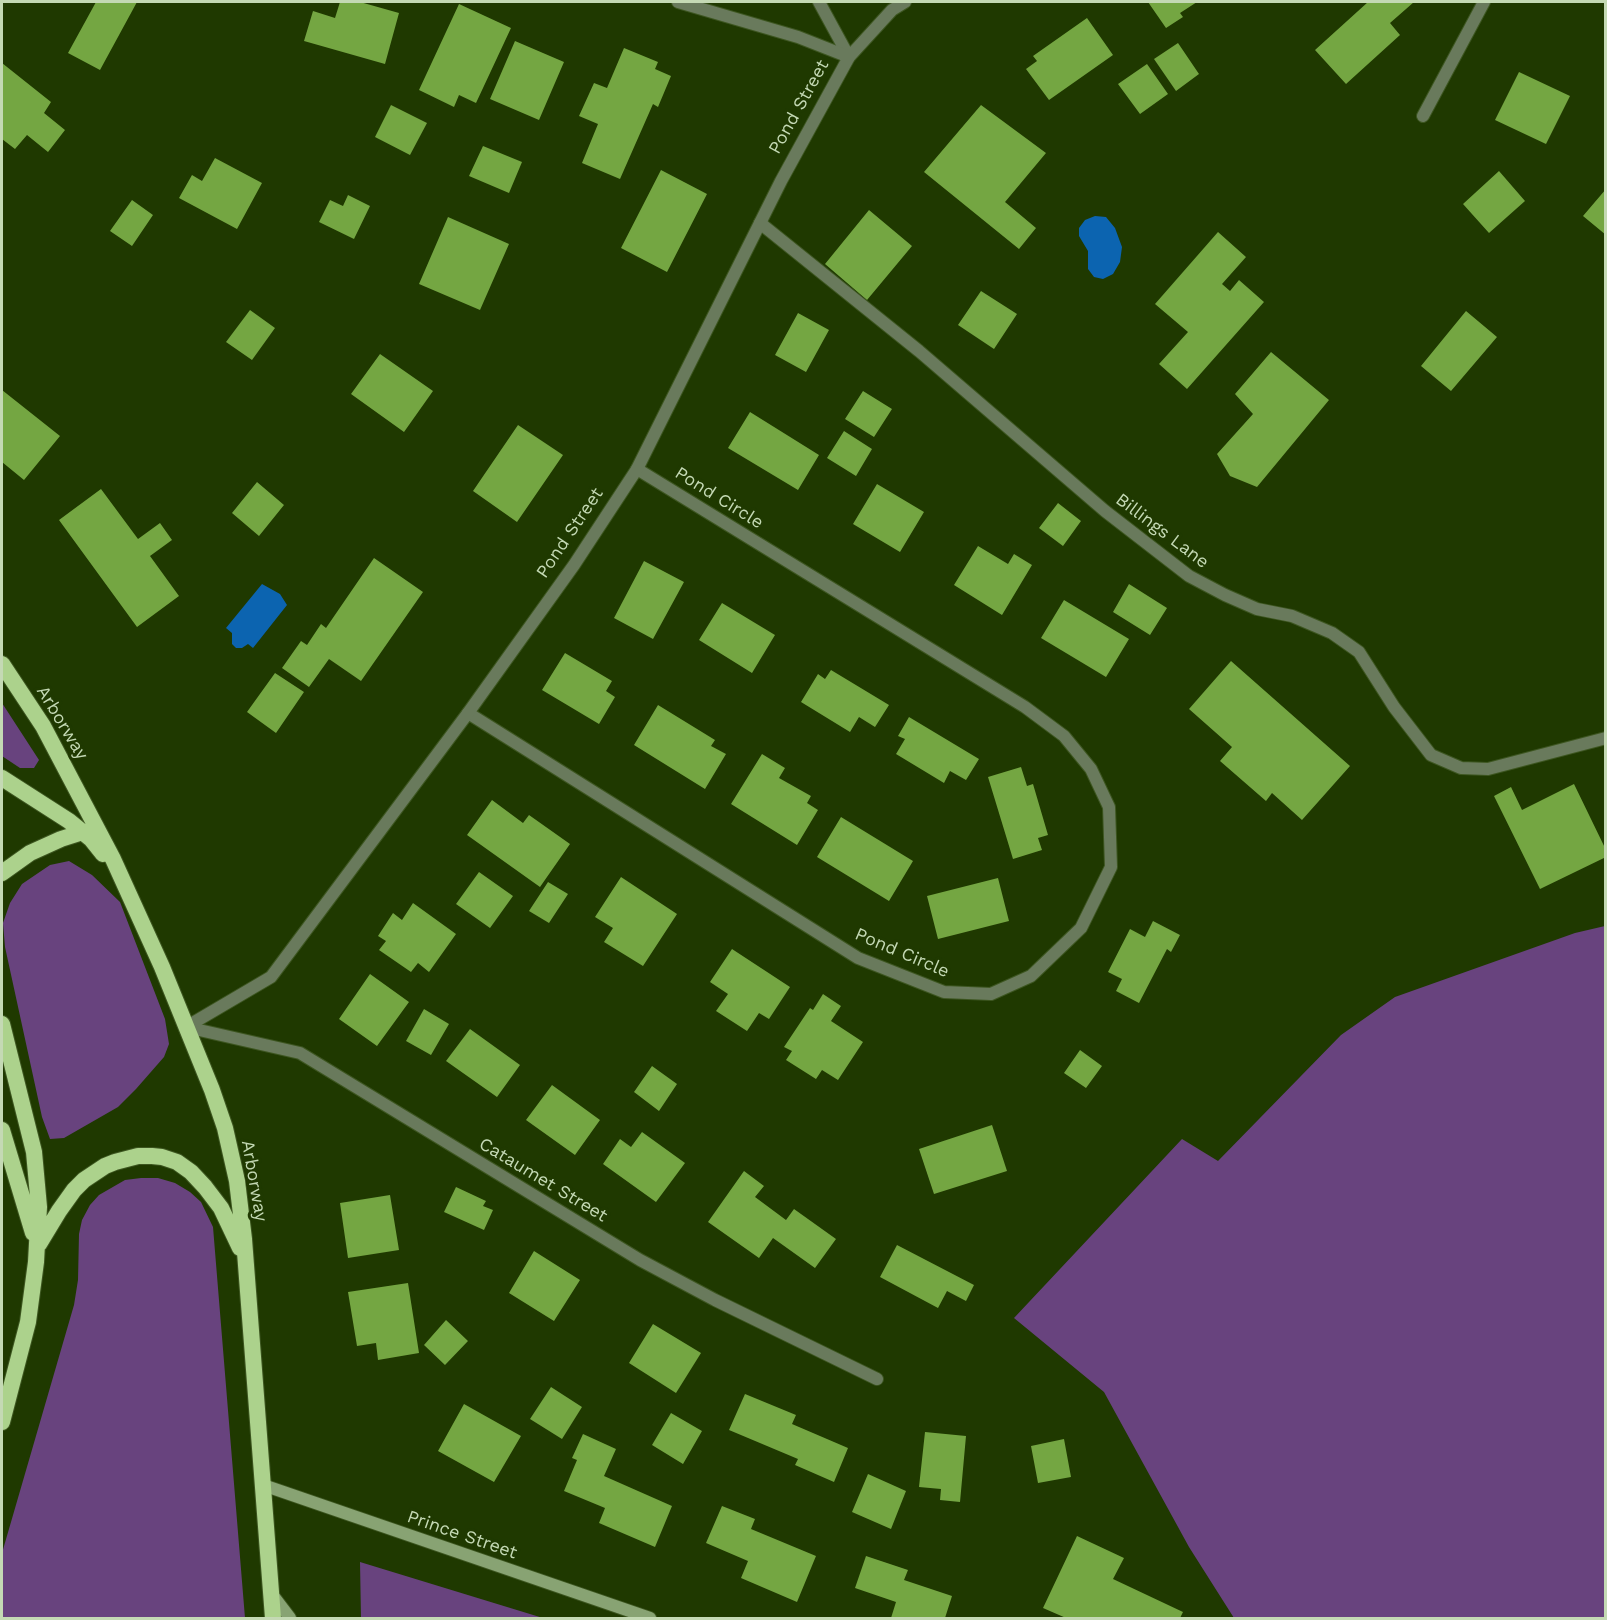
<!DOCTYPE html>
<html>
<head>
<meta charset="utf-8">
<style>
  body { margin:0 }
  #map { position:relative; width:1607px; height:1620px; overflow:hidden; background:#1f3900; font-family:"Work Sans",sans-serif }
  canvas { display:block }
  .frame { position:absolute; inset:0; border:3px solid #c4d9b4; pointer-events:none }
</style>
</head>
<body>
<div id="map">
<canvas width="1607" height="1620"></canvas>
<div class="frame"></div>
</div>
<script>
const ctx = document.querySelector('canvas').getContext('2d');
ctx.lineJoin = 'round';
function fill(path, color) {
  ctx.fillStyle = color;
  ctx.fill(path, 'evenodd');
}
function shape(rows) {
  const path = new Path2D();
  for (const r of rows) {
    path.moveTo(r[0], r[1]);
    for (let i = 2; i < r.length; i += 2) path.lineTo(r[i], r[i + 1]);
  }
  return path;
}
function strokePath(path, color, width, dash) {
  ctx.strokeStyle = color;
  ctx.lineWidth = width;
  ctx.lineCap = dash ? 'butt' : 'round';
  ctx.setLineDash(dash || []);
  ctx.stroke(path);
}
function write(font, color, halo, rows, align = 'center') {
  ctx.font = font + ' "Work Sans",sans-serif';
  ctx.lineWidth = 6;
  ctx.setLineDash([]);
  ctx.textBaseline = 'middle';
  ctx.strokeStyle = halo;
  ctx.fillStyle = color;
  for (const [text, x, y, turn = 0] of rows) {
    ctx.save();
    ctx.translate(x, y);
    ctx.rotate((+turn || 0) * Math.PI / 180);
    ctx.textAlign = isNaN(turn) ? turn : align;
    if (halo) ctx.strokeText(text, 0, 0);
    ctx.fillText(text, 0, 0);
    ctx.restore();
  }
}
fill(shape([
  [2,703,39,760,34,768,20,768,2,756],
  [69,861,92,875,120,902,165,1019,169,1044,164,1057,136,1089,118,1107,64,1138,50,1139,42,1117,5,947,3,923,10,903,22,884,50,865],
  [1605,926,1605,1618,1234,1618,1189,1547,1104,1392,1014,1318,1182,1139,1218,1161,1341,1035,1395,997,1575,933],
  [141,1178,158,1178,175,1183,190,1192,201,1202,213,1227,245,1618,2,1618,2,1553,74,1305,78,1280,79,1234,82,1220,90,1205,99,1195,125,1180],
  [360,1562,543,1618,361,1618]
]), '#68437e');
fill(shape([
  [1095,216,1106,217,1115,228,1122,247,1120,262,1113,274,1103,279,1094,277,1088,269,1088,251,1079,236,1079,228,1085,220],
  [262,584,280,594,287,605,253,648,248,644,242,648,236,648,232,644,232,633,226,628]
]), '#0c64b0');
fill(shape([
  [96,2,137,2,100,70,68,53],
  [340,2,360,2,399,13,385,64,304,41,313,11,335,18],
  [1148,2,1197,2,1180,13,1183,17,1166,28],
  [1368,2,1414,2,1390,23,1400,35,1346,84,1315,50],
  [459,4,511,28,476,103,459,95,454,107,419,90],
  [1087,18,1113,55,1049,100,1026,69,1037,61,1033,56],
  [515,41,564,62,539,120,490,99],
  [1178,43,1199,74,1176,91,1154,59],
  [624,48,658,62,655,69,671,76,658,107,653,104,620,179,582,163,598,124,579,116,594,83,607,88],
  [2,63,51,102,44,113,65,130,48,152,27,135,15,149,2,139],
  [1147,64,1168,94,1140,114,1118,84],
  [1519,72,1570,96,1546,144,1495,120],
  [391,105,427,123,410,155,375,137],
  [981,105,1046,153,1005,202,1036,228,1019,249,924,172],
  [483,146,522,162,509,193,469,176],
  [215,158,262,183,237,229,179,198,192,175,202,181],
  [661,170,707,194,667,272,621,248],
  [1499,171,1525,201,1489,233,1463,204],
  [1606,189,1606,235,1583,216],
  [348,195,370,206,354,239,319,222,330,200,343,206],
  [132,200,153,215,132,246,110,231],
  [869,210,912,246,867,300,825,264],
  [448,217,509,244,480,310,419,284],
  [1218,232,1246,257,1222,284,1230,291,1239,280,1264,302,1187,389,1159,364,1188,332,1155,304],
  [981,291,1017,314,994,349,958,325],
  [250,310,275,328,252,360,226,342],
  [1466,311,1497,337,1451,391,1421,366],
  [798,313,829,330,806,372,775,355],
  [1271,352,1329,400,1257,487,1230,476,1217,454,1253,414,1235,394],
  [380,354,433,391,404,432,351,394],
  [2,390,60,436,24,480,2,462],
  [863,391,892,409,874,437,845,419],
  [750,412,819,455,798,490,728,448],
  [518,425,563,455,517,522,473,491],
  [844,431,872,449,856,476,827,458],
  [257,482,284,505,259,536,232,513],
  [877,484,924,512,900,552,853,524],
  [101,489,138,539,160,523,172,540,150,556,179,596,137,627,59,520],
  [1058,503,1081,521,1063,546,1039,528],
  [978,546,1008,564,1014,554,1032,565,1002,615,954,585],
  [374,558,423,592,361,681,329,659,309,687,282,668,301,641,307,645,321,624,326,628],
  [644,561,684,582,653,639,614,618],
  [1129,584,1167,608,1150,635,1113,612],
  [1064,600,1129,639,1106,677,1041,638],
  [722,603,775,635,752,673,699,640],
  [565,653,612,681,606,691,615,697,599,724,542,690],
  [1231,661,1350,766,1302,820,1272,793,1266,801,1220,761,1232,747,1189,709],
  [831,670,889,705,875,727,859,717,850,732,801,702,818,674,825,679],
  [275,673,304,692,276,733,247,712],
  [658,705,715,740,711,746,726,754,705,789,634,745],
  [909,717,979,759,966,780,950,771,944,783,896,754,905,739,898,736],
  [762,754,785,768,779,778,811,796,807,803,818,810,797,845,731,804],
  [1021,767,1027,786,1033,784,1048,835,1038,838,1042,850,1013,859,988,777],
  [1574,784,1606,850,1606,857,1540,889,1494,796,1511,787,1522,810],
  [492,800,523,823,529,815,570,844,540,887,467,835],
  [841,817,913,861,889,901,817,857],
  [479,872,513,896,490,928,456,904],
  [621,877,677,914,643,966,604,942,613,928,595,917],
  [998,878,1009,921,938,939,927,896],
  [548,882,568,894,549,923,529,911],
  [413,903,456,934,429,972,418,963,411,972,379,950,386,941,378,936,393,913,402,920],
  [1153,921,1180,935,1171,952,1167,949,1139,1003,1116,991,1122,979,1108,972,1130,929,1145,937],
  [732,949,790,987,769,1019,759,1013,747,1031,716,1011,728,994,710,982],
  [370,974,409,1002,377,1046,339,1019],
  [823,994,841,1006,831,1021,863,1042,838,1080,822,1070,816,1079,786,1060,792,1051,784,1047,810,1008,813,1010],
  [424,1009,449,1024,431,1055,406,1041],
  [470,1029,520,1065,497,1097,446,1061],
  [1080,1050,1102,1066,1086,1088,1064,1073],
  [652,1066,677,1084,659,1111,634,1092],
  [552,1085,600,1120,575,1155,526,1120],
  [992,1125,1007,1171,934,1194,919,1149],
  [642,1132,685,1163,656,1202,603,1164,620,1139,631,1147],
  [744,1171,764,1186,755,1197,786,1220,794,1209,836,1239,815,1268,773,1238,759,1258,708,1222],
  [456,1187,486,1201,483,1206,493,1210,484,1230,444,1212],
  [390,1195,399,1250,348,1258,340,1203],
  [897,1245,974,1285,966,1301,947,1291,938,1308,880,1277],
  [534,1251,580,1280,554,1321,509,1293],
  [408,1283,419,1353,378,1360,376,1343,357,1346,348,1292],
  [446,1320,468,1341,445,1365,424,1345],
  [653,1324,701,1353,676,1393,629,1363],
  [551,1387,582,1407,562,1439,530,1419],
  [745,1394,796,1415,792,1424,848,1448,834,1482,795,1465,798,1459,729,1430],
  [464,1404,521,1436,494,1482,438,1451],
  [671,1413,702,1431,683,1464,652,1445],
  [925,1432,966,1436,960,1502,940,1500,941,1489,919,1487],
  [583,1434,616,1449,604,1476,672,1506,655,1547,599,1523,605,1508,564,1491,577,1460,572,1458],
  [1064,1439,1071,1477,1038,1483,1031,1446],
  [868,1474,906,1491,891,1529,852,1512],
  [722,1506,755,1519,751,1529,816,1556,797,1602,741,1578,748,1561,706,1543],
  [1077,1536,1124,1558,1113,1579,1183,1612,1180,1618,1066,1618,1043,1608],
  [866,1556,908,1570,904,1580,952,1596,945,1618,891,1618,896,1602,855,1588]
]), '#74a642');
const minor = shape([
  [819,2,849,57],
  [1423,116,1484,2],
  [760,223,919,351,1105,511,1189,576,1225,595,1257,609,1292,616,1332,633,1359,652,1394,707,1431,755,1461,768,1488,769,1606,738],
  [468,713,858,958,944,992,991,994,1031,976,1081,928,1111,867,1109,807,1091,769,1064,736,1025,707,637,469],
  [186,1027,300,1053,640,1260,715,1300,877,1379]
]);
const tertiary = shape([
  [678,2,798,37,849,57],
  [186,1027,271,977,468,713,574,565,637,469,781,181,849,57,892,10,905,2]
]);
const secondary = shape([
  [263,1485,650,1618],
  [271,1593,290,1618]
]);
const trunk = shape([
  [2,664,43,726,113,859,162,967,212,1090,225,1128,237,1181,244,1239,273,1618],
  [2,778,69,821,91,839,103,854],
  [2,873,30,853,61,839,83,832],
  [2,1024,34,1152,39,1207,36,1262,28,1322,2,1422],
  [2,1130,33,1233],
  [39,1244,59,1211,74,1190,84,1180,105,1166,115,1162,138,1156,152,1156,162,1157,177,1162,191,1172,205,1187,221,1208,240,1248]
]);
strokePath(minor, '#3d5620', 14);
strokePath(tertiary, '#3d5620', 14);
strokePath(secondary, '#3d5620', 14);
strokePath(trunk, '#3d5620', 18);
strokePath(minor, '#697a5c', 12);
strokePath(tertiary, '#697a5c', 12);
strokePath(secondary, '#88a373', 12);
strokePath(trunk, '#acd28c', 16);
write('18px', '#c4d9b4', '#1f3900', [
  ["Pond Street",799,107,-61],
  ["Pond Circle",719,498,32],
  ["Billings Lane",1162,531,37],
  ["Pond Street",570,533,-56],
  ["Arborway",62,723,59],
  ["Pond Circle",902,953,23],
  ["Cataumet Street",543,1180,31],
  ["Arborway",254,1181,80],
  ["Prince Street",462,1535,19]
]);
</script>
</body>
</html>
